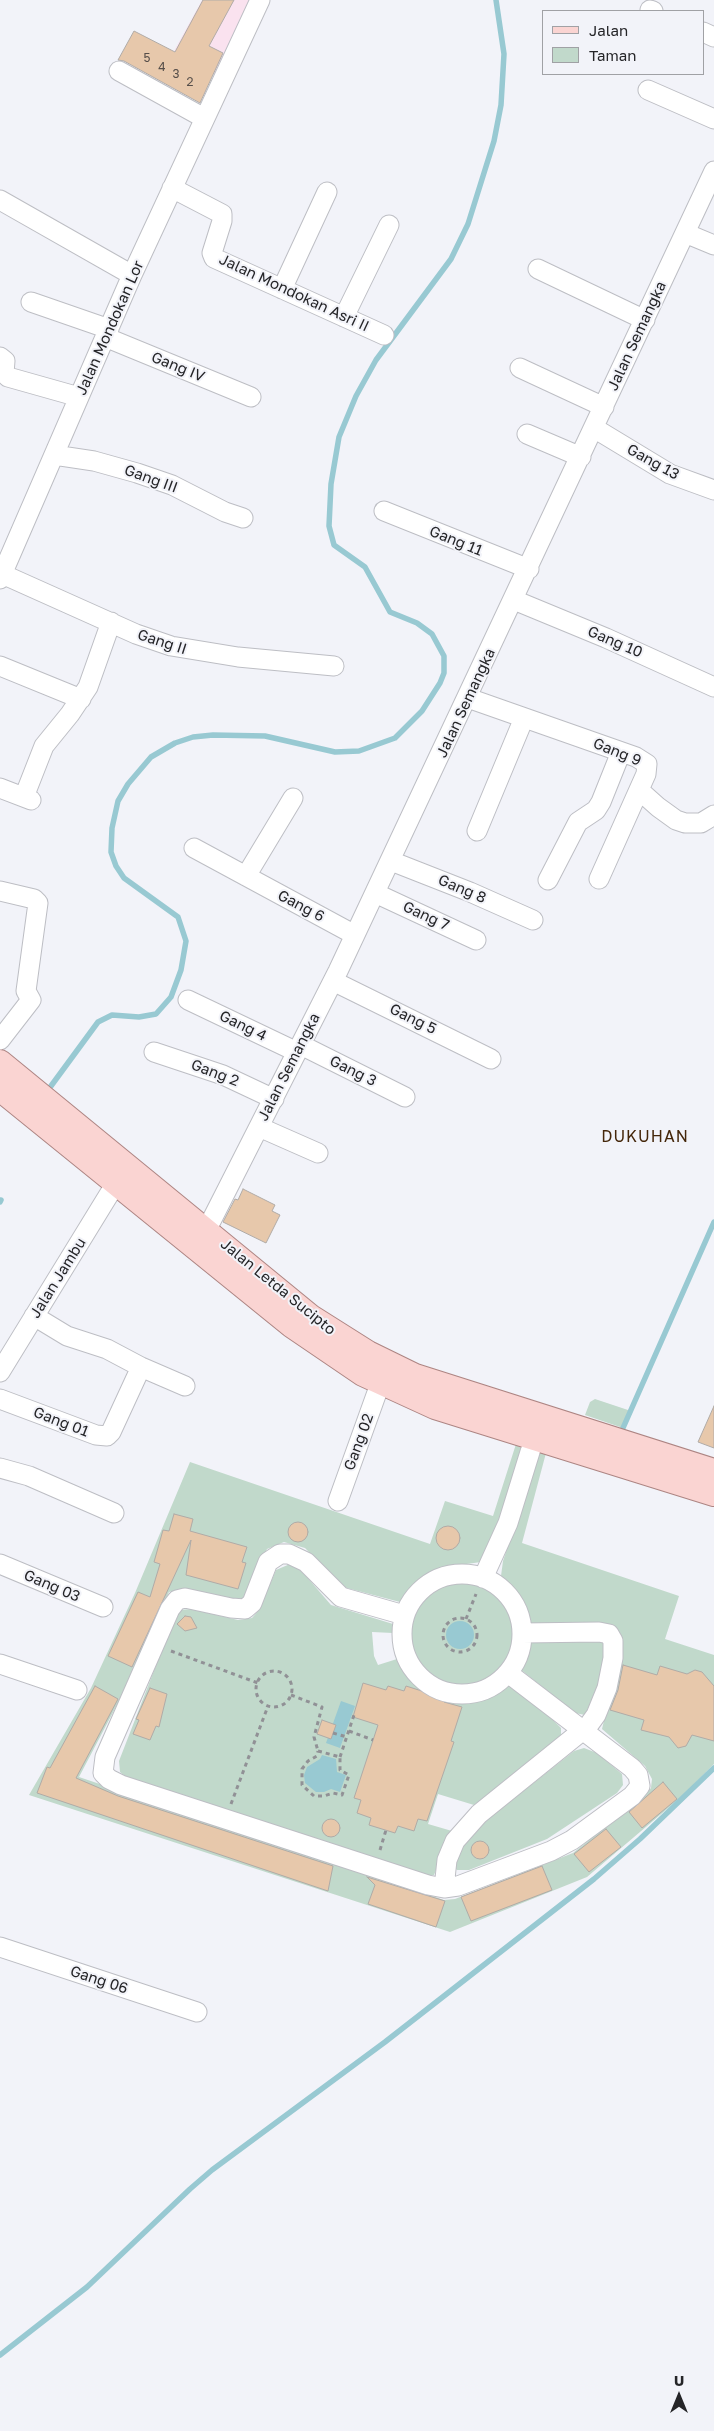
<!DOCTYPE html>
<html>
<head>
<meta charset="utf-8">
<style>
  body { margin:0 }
  #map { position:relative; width:714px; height:2431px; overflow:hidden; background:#f2f3f9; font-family:"Golos Text",sans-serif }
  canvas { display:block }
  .legend { position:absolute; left:542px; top:10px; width:162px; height:65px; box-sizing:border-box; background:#f2f3f9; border:1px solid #a0a1a5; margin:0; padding:6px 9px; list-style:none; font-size:15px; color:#252528 }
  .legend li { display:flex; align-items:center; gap:10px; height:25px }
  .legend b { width:25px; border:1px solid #a0a1a5 }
  .north { position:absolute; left:654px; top:2371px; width:50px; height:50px; -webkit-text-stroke:4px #f2f3f9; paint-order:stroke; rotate:0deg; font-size:14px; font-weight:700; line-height:20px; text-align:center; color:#252528 }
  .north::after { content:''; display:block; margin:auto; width:18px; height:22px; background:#252528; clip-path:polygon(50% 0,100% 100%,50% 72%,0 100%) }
</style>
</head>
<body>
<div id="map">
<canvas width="714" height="2431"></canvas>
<ul class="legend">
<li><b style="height:6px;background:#fad4d2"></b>Jalan</li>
<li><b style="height:14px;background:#c1d9cb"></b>Taman</li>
</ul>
<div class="north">U</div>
</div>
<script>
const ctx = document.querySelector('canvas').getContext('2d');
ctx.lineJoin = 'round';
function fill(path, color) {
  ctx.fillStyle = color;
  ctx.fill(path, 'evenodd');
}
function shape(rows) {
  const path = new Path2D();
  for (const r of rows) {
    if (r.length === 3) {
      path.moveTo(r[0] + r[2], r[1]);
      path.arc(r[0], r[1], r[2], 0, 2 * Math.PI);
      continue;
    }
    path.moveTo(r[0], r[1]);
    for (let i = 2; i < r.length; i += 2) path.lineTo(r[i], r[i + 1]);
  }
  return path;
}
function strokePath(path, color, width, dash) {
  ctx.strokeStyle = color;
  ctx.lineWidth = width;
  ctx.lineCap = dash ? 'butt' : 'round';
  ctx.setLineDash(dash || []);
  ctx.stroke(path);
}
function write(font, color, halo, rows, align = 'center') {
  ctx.font = font + ' "Golos Text",sans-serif';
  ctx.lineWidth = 4;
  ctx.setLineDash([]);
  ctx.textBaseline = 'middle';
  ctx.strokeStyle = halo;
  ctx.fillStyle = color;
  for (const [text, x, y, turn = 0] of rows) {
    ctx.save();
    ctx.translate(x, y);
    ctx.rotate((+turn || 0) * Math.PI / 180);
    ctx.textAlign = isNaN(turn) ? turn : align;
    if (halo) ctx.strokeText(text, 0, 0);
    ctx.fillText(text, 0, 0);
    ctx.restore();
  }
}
fill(shape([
  [202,0,254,0,218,76,174,51]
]), '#fae2ef');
fill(shape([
  [595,1399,631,1411,623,1428,585,1415,590,1402],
  [516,1444,521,1448,498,1526,481,1562,445,1567,429,1574,414,1584,400,1602,343,1587,305,1548,284,1542,267,1549,246,1597,241,1600,181,1589,169,1592,120,1699,79,1777,444,1900,455,1899,573,1853,645,1796,651,1788,652,1779,645,1766,602,1729,622,1645,530,1624,517,1594,501,1576,503,1561,538,1454,543,1452,546,1453,522,1543,679,1596,665,1639,714,1655,714,1764,680,1798,587,1877,450,1932,29,1795,91,1688,135,1593,190,1462,430,1544,445,1501,493,1516],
  [290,1564,300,1569,331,1605,393,1624,393,1633,372,1632,374,1656,378,1665,397,1659,409,1679,418,1687,448,1701,470,1702,480,1700,491,1696,509,1684,553,1720,561,1728,561,1735,557,1740,474,1805,438,1794,428,1824,452,1831,434,1875,423,1875,126,1777,120,1772,119,1761,174,1619,179,1610,191,1609,238,1620,252,1618,259,1610,276,1570],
  [461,1634,52],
  [597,1640,605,1644,603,1673,585,1715,575,1713,520,1669,526,1657,530,1643],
  [584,1748,597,1753,622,1774,623,1785,617,1793,547,1839,469,1870,457,1870,454,1867,459,1850,484,1822,574,1751]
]), '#c1d9cb');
fill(shape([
  [460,1635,14],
  [341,1701,355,1706,340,1748,326,1743],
  [322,1755,336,1759,337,1772,346,1775,340,1792,331,1789,324,1792,316,1792,305,1783,304,1775,307,1767,320,1759]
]), '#98c9d2');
strokePath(shape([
  [51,1086,98,1022,112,1015,139,1017,156,1014,171,997,181,970,186,941,178,917,124,878,116,866,111,852,112,828,118,801,128,784,151,757,175,743,193,737,213,735,265,736,335,752,359,751,395,738,422,711,440,683,444,673,444,656,432,634,417,623,390,612,365,567,334,545,329,526,331,484,339,437,356,396,376,360,451,259,468,224,494,141,501,105,504,54,496,0],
  [0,1202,1,1200],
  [623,1428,714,1222],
  [0,2355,87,2287,190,2189,212,2170,385,2042,594,1879,640,1839,714,1768]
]), '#98c9d2', 5.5);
const building = shape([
  [203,0,234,0,209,46,223,53,200,103,124,61,118,60,134,31,175,52,203,0],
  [243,1189,275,1205,272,1211,280,1215,266,1243,223,1222,235,1199,238,1200,243,1189],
  [714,1406,714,1448,698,1442,714,1406],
  [174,1514,193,1519,190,1531,247,1547,242,1562,246,1563,238,1589,186,1575,191,1540,132,1667,108,1656,138,1592,150,1597,160,1564,154,1562,163,1530,169,1531,174,1514],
  [298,1532,10],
  [448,1538,12],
  [185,1616,191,1617,197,1628,185,1631,177,1624,185,1616],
  [623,1665,657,1675,660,1666,687,1674,695,1670,702,1672,714,1686,714,1741,692,1735,686,1746,678,1748,669,1737,641,1730,644,1720,610,1710,618,1690,623,1665],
  [429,1679,450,1685,444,1702,462,1707,451,1741,454,1742,427,1821,418,1819,414,1831,398,1826,395,1833,369,1825,371,1818,357,1813,361,1800,354,1798,378,1725,353,1717,363,1683,386,1690,388,1686,404,1691,406,1686,425,1692,429,1679],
  [95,1686,118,1699,76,1778,118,1796,333,1866,328,1891,37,1793,47,1767,50,1768,95,1686],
  [150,1688,167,1694,159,1727,156,1726,150,1740,133,1734,139,1720,136,1719,150,1688],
  [322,1720,336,1725,331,1739,317,1734,322,1720],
  [663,1782,677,1799,642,1828,629,1812,663,1782],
  [331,1828,9],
  [606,1829,621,1847,589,1872,574,1854,606,1829],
  [480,1850,9],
  [542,1866,552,1890,471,1921,461,1897,542,1866],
  [367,1877,445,1901,436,1927,368,1904,375,1885,367,1877]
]);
fill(building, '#e7c8ab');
strokePath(building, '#b0aba7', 1);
const minor = shape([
  [650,10,653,11],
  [703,32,714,37],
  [119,71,204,118],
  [648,90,714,119],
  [172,188,222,214,222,221,212,253,214,258,384,335],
  [0,200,132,275],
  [685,233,714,245],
  [538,269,645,320],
  [282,289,327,192],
  [31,302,109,329],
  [344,317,389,225],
  [105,337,251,397],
  [0,357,5,361,4,373,8,377,79,397],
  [520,368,604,407],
  [594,428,670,474,714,490],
  [527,434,581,457],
  [54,455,94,461,137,473,172,485,225,512,243,518],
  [384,511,529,569],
  [2,574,136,634,171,646,238,657,334,666],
  [0,579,132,275,260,0],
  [514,600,606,638,714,687],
  [0,666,81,699],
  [468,698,636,757,647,764,646,774,599,879],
  [0,788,31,800],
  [639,790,658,807,676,820,685,823,701,823,714,815],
  [24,797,44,746,70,714,88,687,111,622],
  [477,831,524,718],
  [194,848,355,935],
  [391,861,470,892,533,920],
  [246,876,293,798],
  [548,880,578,822,596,810,601,802,621,752],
  [0,891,34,899,38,903,26,991,31,1000,0,1040],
  [375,893,476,940],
  [333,981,491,1059],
  [188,1000,297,1052],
  [301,1045,405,1097],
  [154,1052,223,1075,274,1099],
  [259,1127,318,1153],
  [207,1229,338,971,714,171],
  [34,1316,67,1336,107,1349,141,1367,185,1386],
  [0,1372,116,1183],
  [0,1399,96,1435,107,1436,111,1432,141,1367],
  [0,1468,29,1476,114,1513],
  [338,1501,380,1384],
  [0,1564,103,1607],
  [462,1634,60],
  [483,1578,508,1523,534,1439],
  [404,1615,341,1597,306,1562,289,1554,280,1554,268,1562,252,1603,245,1609,231,1608,185,1598,177,1600,170,1609,105,1757,103,1773,109,1779,121,1785,428,1885,444,1888,458,1886,551,1851,572,1840,632,1796,640,1786,638,1775,632,1768,508,1673],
  [0,1664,77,1690],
  [444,1888,447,1860,455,1841,479,1814,588,1726,596,1715,607,1688,613,1658,613,1641,609,1634,599,1632,522,1633],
  [0,1947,197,2012]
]);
const major = shape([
  [0,1062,311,1317,368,1353,415,1376,714,1471],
  [0,1089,291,1325,363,1374,435,1407,714,1494]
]);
strokePath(minor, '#bdbec4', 21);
strokePath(major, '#ad8583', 26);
strokePath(shape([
  [460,1635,17],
  [466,1619,476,1594],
  [171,1651,258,1683],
  [274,1689,18],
  [291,1695,322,1707,314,1737,318,1751],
  [349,1731,373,1740],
  [333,1733,347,1737],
  [318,1751,340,1757,340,1770,349,1775,342,1795,333,1793,324,1796,314,1796,302,1785,302,1769,308,1761,317,1756,318,1751],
  [340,1757,354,1715],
  [231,1804,268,1706],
  [380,1850,386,1830]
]), '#919196', 3, [4, 4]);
strokePath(minor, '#fff', 19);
strokePath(major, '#fad4d2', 24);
write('12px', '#564e49', null, [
  ["5",147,58],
  ["4",162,67],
  ["3",176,74],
  ["2",190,82]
]);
write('15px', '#252528', '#f2f3f9', [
  ["Jalan Mondokan Asri II",294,293,25],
  ["Jalan Mondokan Lor",110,328,-66],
  ["Jalan Semangka",637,336,-65],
  ["Gang IV",178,367,22],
  ["Gang 13",653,462,29],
  ["Gang III",151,479,20],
  ["Gang 11",456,541,22],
  ["Gang II",162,642,18],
  ["Gang 10",615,642,23],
  ["Jalan Semangka",466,703,-65],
  ["Gang 9",617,752,22],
  ["Gang 8",462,889,23],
  ["Gang 6",301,906,28],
  ["Gang 7",426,916,25],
  ["Gang 5",413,1019,26],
  ["Gang 4",243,1026,26],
  ["Jalan Semangka",289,1067,-63],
  ["Gang 3",353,1071,26],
  ["Gang 2",215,1073,21],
  ["Jalan Jambu",58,1278,-58],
  ["Jalan Letda Sucipto",278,1287,39],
  ["Gang 01",61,1422,21],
  ["Gang 02",359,1442,-70],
  ["Gang 03",52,1586,23],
  ["Gang 06",99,1980,18]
]);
ctx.letterSpacing = '1px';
write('16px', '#44260a', '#f2f3f9', [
  ["DUKUHAN",645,1137]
]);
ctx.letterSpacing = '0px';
</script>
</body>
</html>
